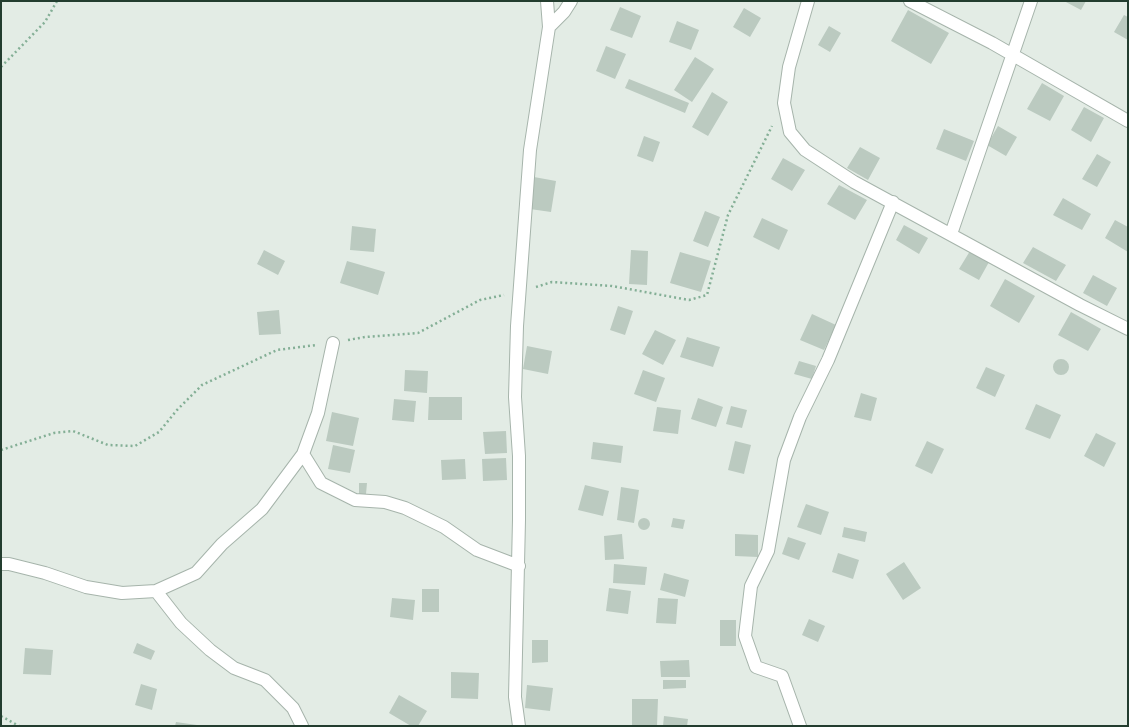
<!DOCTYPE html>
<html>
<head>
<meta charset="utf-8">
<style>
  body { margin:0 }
  #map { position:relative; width:1129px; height:727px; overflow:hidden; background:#e3ece5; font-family:"Alegreya Sans",sans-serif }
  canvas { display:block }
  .frame { position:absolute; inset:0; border:2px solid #233d2f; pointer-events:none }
</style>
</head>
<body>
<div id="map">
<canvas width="1129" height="727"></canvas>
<div class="frame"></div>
</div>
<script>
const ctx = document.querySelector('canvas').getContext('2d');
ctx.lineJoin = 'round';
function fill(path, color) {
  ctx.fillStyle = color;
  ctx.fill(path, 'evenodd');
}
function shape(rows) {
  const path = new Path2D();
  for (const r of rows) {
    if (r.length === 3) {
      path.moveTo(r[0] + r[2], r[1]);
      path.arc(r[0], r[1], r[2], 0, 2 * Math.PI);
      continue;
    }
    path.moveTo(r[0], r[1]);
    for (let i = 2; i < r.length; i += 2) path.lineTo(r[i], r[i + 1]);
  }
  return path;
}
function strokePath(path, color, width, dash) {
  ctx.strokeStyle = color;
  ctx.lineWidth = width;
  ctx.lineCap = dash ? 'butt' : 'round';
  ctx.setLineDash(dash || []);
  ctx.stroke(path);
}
fill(shape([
  [1064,1,1086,1,1081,10],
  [620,7,641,16,632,38,610,30],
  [744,8,761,18,750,37,733,27],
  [908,10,949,33,931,64,891,41],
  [1124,15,1128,17,1128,40,1114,32],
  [677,21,699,30,691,50,669,42],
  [829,26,841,33,830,52,818,45],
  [606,46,626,54,615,79,596,71],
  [695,57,714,69,692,102,674,90],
  [629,79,689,103,685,113,625,88],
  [1042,83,1064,96,1050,121,1027,109],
  [712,92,728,102,708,136,692,127],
  [1084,107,1104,118,1091,142,1071,130],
  [998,126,1017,137,1006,156,987,145],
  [944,129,974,141,966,161,936,149],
  [644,136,660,142,653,162,637,156],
  [860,147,880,158,868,180,847,168],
  [1097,154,1111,162,1097,187,1082,179],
  [783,158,805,170,792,191,771,179],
  [534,177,556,181,551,212,530,209],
  [839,185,867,200,855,220,827,204],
  [1063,198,1091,214,1082,230,1053,215],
  [705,211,720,217,708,247,693,241],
  [762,218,788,230,779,250,753,237],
  [1115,220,1128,227,1128,252,1105,238],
  [904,225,928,238,919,254,896,240],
  [352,226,376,229,374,252,350,250],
  [1033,247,1066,265,1056,281,1023,263],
  [264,250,285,261,278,275,257,264],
  [631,250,648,251,647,285,629,284],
  [970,251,989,262,979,280,959,269],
  [680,252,711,261,701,292,670,283],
  [347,261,385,272,378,295,340,283],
  [1093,275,1117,288,1107,306,1083,293],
  [1005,279,1035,296,1019,323,990,306],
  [618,306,633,311,625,335,610,330],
  [279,310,281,334,259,335,257,312],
  [1071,312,1101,329,1088,351,1058,335],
  [812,314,836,325,824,350,800,340],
  [655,330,676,340,663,365,642,354],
  [687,337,720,347,713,367,680,357],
  [527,346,552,351,548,374,523,369],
  [1061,367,8],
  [799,361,816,366,812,379,794,374],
  [986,367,1005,375,995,397,976,388],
  [405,370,428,371,427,393,404,391],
  [643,370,665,378,656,402,634,394],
  [861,393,877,398,871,421,854,417],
  [429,397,462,397,462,420,428,420],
  [698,398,723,407,716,427,691,419],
  [394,399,416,401,414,422,392,420],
  [1036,404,1061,415,1050,439,1025,429],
  [731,406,747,410,742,428,726,424],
  [657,407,681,410,678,434,653,431],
  [332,412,359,418,353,446,326,441],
  [506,431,507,453,485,454,483,432],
  [1096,433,1116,443,1104,467,1084,456],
  [735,441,751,445,744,474,728,470],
  [927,441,944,449,932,474,915,466],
  [593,442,623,446,621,463,591,459],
  [333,445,355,450,350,473,328,469],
  [506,458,507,480,483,481,482,459],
  [465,459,466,479,442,480,441,460],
  [359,483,367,483,366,494,359,494],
  [585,485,609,491,603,516,578,510],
  [621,487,639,490,634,523,617,520],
  [806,504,829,512,821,535,797,527],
  [673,518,685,520,683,529,671,527],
  [644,524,6],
  [844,527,867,532,865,542,842,537],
  [622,534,624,559,605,560,604,536],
  [735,534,758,535,758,557,735,556],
  [788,537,806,543,799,560,782,554],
  [838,553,859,560,853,579,832,572],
  [904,562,921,588,903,600,886,574],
  [614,564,647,567,645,585,613,583],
  [664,573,689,580,685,597,660,590],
  [609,588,631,591,628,614,606,611],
  [422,589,439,589,439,612,422,612],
  [392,598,415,600,413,620,390,617],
  [658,598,678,599,676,624,656,623],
  [809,619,825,626,818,642,802,635],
  [720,620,736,620,736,646,720,646],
  [532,640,548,640,548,662,532,663],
  [137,643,155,651,151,660,133,653],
  [25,648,53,650,51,675,23,674],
  [689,660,690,677,661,677,660,661],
  [451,672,479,673,478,699,451,698],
  [663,680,686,680,686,688,663,689],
  [141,684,157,689,152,710,135,705],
  [527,685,553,688,550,711,525,708],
  [399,695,427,711,418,726,411,726,389,713],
  [632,699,658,699,657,726,632,726],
  [664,716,688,719,687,726,663,726],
  [176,722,197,725,197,726,175,726]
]), '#bbcac0');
const minor = shape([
  [808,1,789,67,784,103,790,132,805,150,854,182,1080,305,1128,329],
  [910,1,992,43,1128,121],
  [549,27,564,12,571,1],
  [951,234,1031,1],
  [303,454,321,483,355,500,385,502,405,508,444,527,477,550,519,566],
  [1,564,9,564,45,573,86,587,122,593,156,591,196,573,222,544,262,509,303,454,318,413,333,343],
  [156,591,181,623,210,650,234,668,265,680,293,708,302,726],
  [519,726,515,697,519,520,519,456,515,397,517,326,530,150,549,27,547,1],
  [800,726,782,676,756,667,745,636,751,586,768,551,784,460,800,417,828,360,893,202]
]);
strokePath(minor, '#a6b4ab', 14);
strokePath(shape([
  [1,67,45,22,57,1],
  [536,287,552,282,612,286,689,300,707,295,728,215,772,126],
  [348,340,365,337,418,333,480,300,504,295],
  [1,450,54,433,73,431,108,445,135,446,159,432,177,410,202,385,277,350,316,345],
  [1,716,19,726]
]), '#84af96', 2.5, [2, 3]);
strokePath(minor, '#fff', 12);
</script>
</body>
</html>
